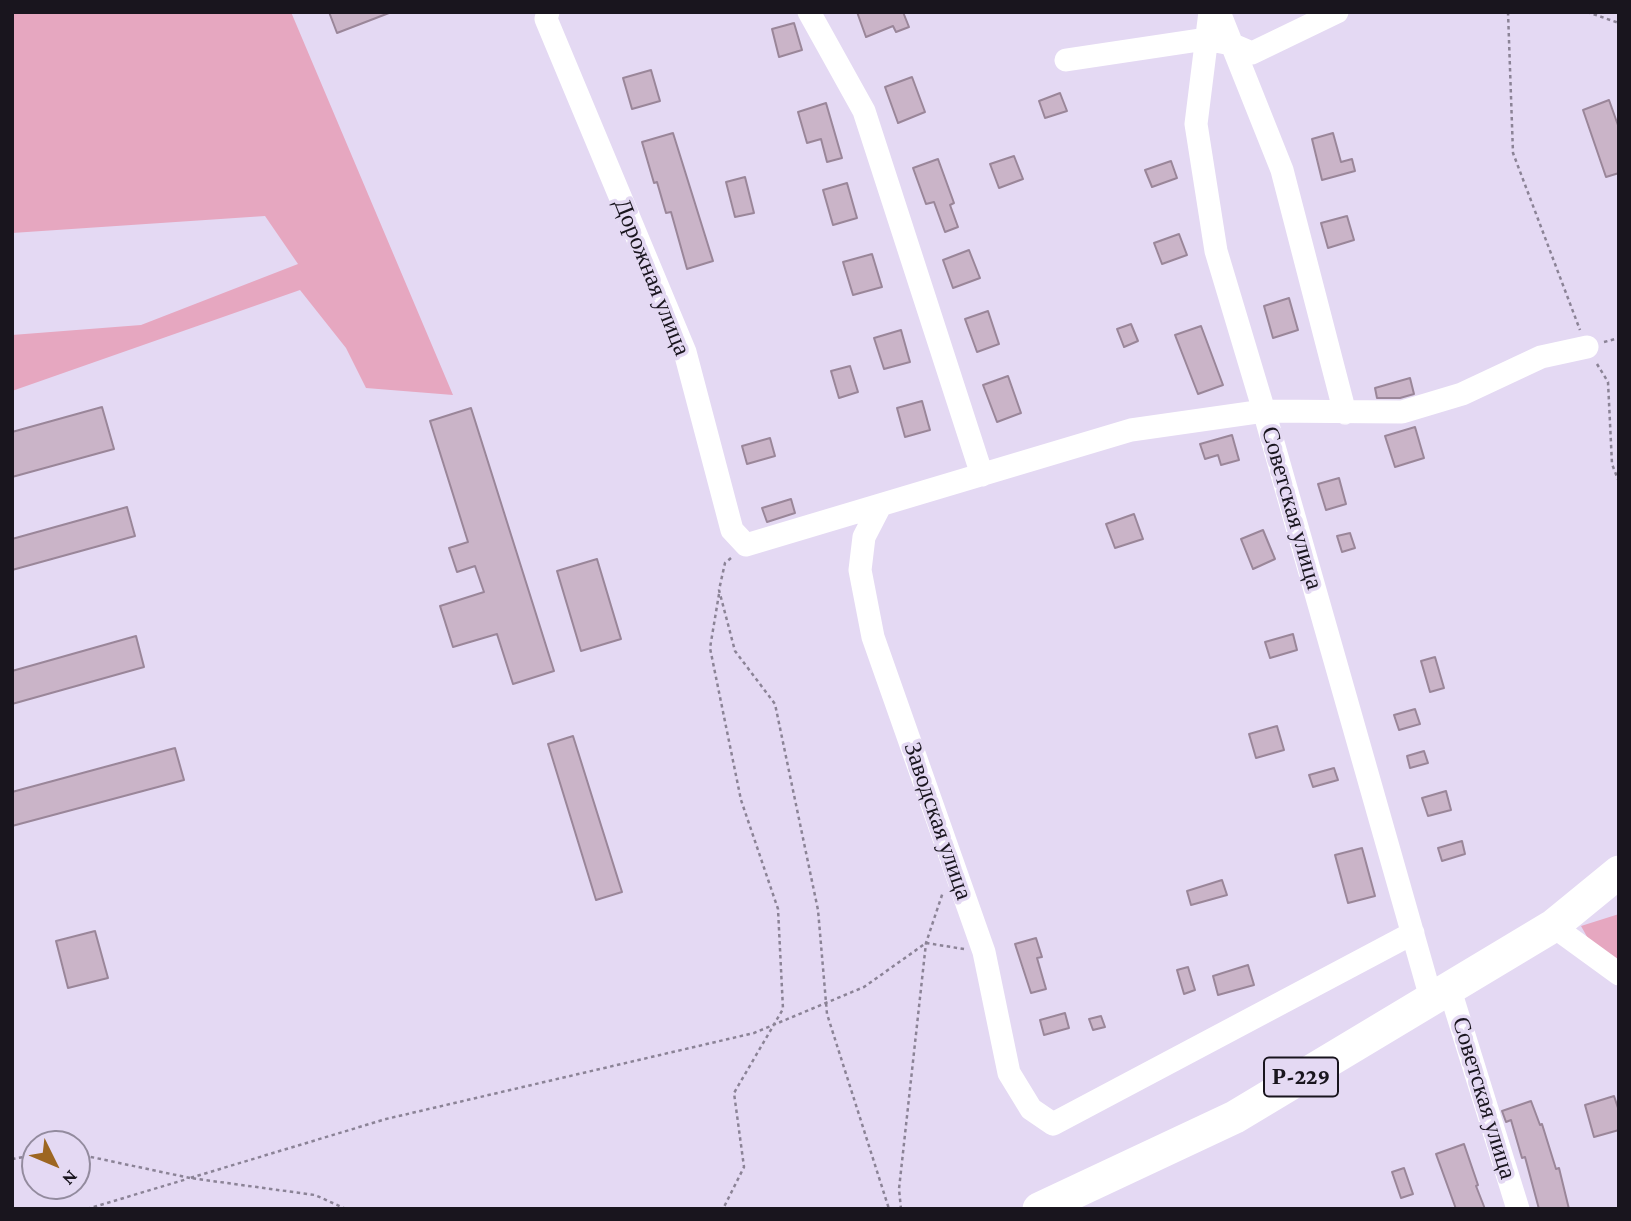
<!DOCTYPE html>
<html>
<head>
<meta charset="utf-8">
<style>
  body { margin:0 }
  #map { position:relative; width:1631px; height:1221px; overflow:hidden; background:#e4d9f3; font-family:"Crimson Pro",serif }
  canvas { display:block }
  .frame { position:absolute; inset:0; border:14px solid #19151e; pointer-events:none }
  .north { position:absolute; left:21px; top:1130px; width:70px; height:70px; box-sizing:border-box; background:#e4d9f3; border:2px solid #938b9e; border-radius:50%; rotate:133deg; font-size:19px; font-weight:700; line-height:28px; text-align:center; color:#19151e }
  .north::after { content:''; display:block; margin:auto; width:24px; height:32px; background:#9d6621; clip-path:polygon(50% 0,100% 100%,50% 72%,0 100%) }
</style>
</head>
<body>
<div id="map">
<canvas width="1631" height="1221"></canvas>
<div class="frame"></div>
<div class="north">N</div>
</div>
<script>
const ctx = document.querySelector('canvas').getContext('2d');
ctx.lineJoin = 'round';
function fill(path, color) {
  ctx.fillStyle = color;
  ctx.fill(path, 'evenodd');
}
function shape(rows) {
  const path = new Path2D();
  for (const r of rows) {
    path.moveTo(r[0], r[1]);
    for (let i = 2; i < r.length; i += 2) path.lineTo(r[i], r[i + 1]);
  }
  return path;
}
function strokePath(path, color, width, dash) {
  ctx.strokeStyle = color;
  ctx.lineWidth = width;
  ctx.lineCap = dash ? 'butt' : 'round';
  ctx.setLineDash(dash || []);
  ctx.stroke(path);
}
function write(font, color, halo, rows, align = 'center') {
  ctx.font = font + ' "Crimson Pro",serif';
  ctx.lineWidth = 7;
  ctx.setLineDash([]);
  ctx.textBaseline = 'middle';
  ctx.strokeStyle = halo;
  ctx.fillStyle = color;
  for (const [text, x, y, turn = 0] of rows) {
    ctx.save();
    ctx.translate(x, y);
    ctx.rotate((+turn || 0) * Math.PI / 180);
    ctx.textAlign = isNaN(turn) ? turn : align;
    if (halo) ctx.strokeText(text, 0, 0);
    ctx.fillText(text, 0, 0);
    ctx.restore();
  }
}
fill(shape([
  [12,12,291,12,453,395,366,388,346,348,300,290,12,391,12,335,141,325,298,264,265,216,12,233],
  [1619,914,1619,967,1590,942,1581,926]
]), '#e6a7c0');
const building = shape([
  [329,12,389,12,389,13,337,33,329,12],
  [857,12,903,12,909,27,896,32,893,26,866,37,857,12],
  [794,23,802,50,779,57,772,29,794,23],
  [651,70,660,101,632,109,623,78,651,70],
  [912,77,925,112,898,123,885,87,912,77],
  [1060,93,1067,111,1045,118,1039,101,1060,93],
  [1609,100,1619,128,1619,173,1606,177,1583,110,1609,100],
  [826,103,842,158,827,162,821,139,807,143,798,112,826,103],
  [673,133,713,261,687,269,671,212,666,213,657,182,654,183,642,142,673,133],
  [1333,133,1341,162,1352,159,1355,171,1322,180,1312,139,1333,133],
  [1014,156,1023,179,999,188,990,164,1014,156],
  [938,159,954,203,950,205,958,227,945,232,934,202,926,204,913,168,938,159],
  [1171,161,1177,178,1152,187,1145,170,1171,161],
  [745,177,754,213,735,217,726,182,745,177],
  [847,183,857,218,833,225,823,190,847,183],
  [1347,216,1354,240,1328,248,1321,223,1347,216],
  [1179,234,1187,255,1162,264,1154,243,1179,234],
  [969,250,980,278,953,288,943,260,969,250],
  [872,254,882,287,853,295,843,262,872,254],
  [1289,298,1298,330,1273,338,1264,306,1289,298],
  [988,311,999,344,977,352,965,319,988,311],
  [1131,324,1138,341,1124,347,1117,329,1131,324],
  [1201,326,1223,385,1198,394,1175,335,1201,326],
  [901,330,910,362,884,369,874,338,901,330],
  [850,366,858,392,839,398,831,371,850,366],
  [1008,376,1021,413,997,422,983,385,1008,376],
  [1410,378,1414,394,1400,398,1377,398,1375,388,1410,378],
  [922,401,930,430,905,437,897,408,922,401],
  [102,407,114,449,12,477,12,432,102,407],
  [471,408,554,671,513,684,497,634,453,647,440,606,484,592,475,566,457,572,449,548,468,542,430,421,471,408],
  [1415,427,1424,458,1395,467,1385,436,1415,427],
  [1232,435,1239,460,1221,465,1218,455,1205,459,1200,444,1232,435],
  [770,438,775,456,747,464,742,446,770,438],
  [1339,478,1346,504,1326,510,1318,484,1339,478],
  [791,499,795,513,767,522,762,508,791,499],
  [127,507,135,536,12,570,12,539,127,507],
  [1134,514,1143,539,1115,548,1106,524,1134,514],
  [1263,530,1275,559,1253,569,1241,539,1263,530],
  [1350,533,1355,548,1342,552,1337,536,1350,533],
  [597,559,621,639,581,651,557,571,597,559],
  [1293,634,1297,650,1270,658,1265,642,1293,634],
  [136,636,144,667,12,704,12,671,136,636],
  [1435,657,1444,688,1430,692,1421,661,1435,657],
  [1415,709,1420,724,1399,730,1394,715,1415,709],
  [1277,726,1284,750,1256,758,1249,734,1277,726],
  [573,736,622,892,596,900,548,744,573,736],
  [175,748,184,780,12,826,12,792,175,748],
  [1424,751,1428,763,1410,768,1407,756,1424,751],
  [1334,768,1338,780,1313,787,1309,775,1334,768],
  [1446,791,1451,810,1428,816,1422,798,1446,791],
  [1462,841,1465,854,1442,861,1438,848,1462,841],
  [1362,848,1375,896,1348,903,1335,855,1362,848],
  [1222,880,1227,895,1191,905,1187,891,1222,880],
  [95,931,108,978,68,988,56,941,95,931],
  [1036,938,1042,957,1037,958,1046,989,1031,993,1015,944,1036,938],
  [1248,965,1254,985,1218,995,1213,976,1248,965],
  [1188,967,1195,990,1184,994,1177,970,1188,967],
  [1065,1013,1069,1028,1044,1035,1040,1020,1065,1013],
  [1101,1016,1105,1027,1093,1030,1089,1019,1101,1016],
  [1614,1096,1619,1111,1619,1130,1594,1137,1585,1105,1614,1096],
  [1531,1101,1540,1125,1542,1124,1556,1169,1559,1168,1569,1209,1539,1209,1525,1157,1522,1158,1511,1120,1506,1122,1502,1111,1531,1101],
  [1464,1144,1478,1185,1476,1186,1485,1209,1456,1209,1436,1154,1464,1144],
  [1404,1168,1413,1194,1401,1198,1392,1172,1404,1168]
]);
fill(building, '#cab4c8');
strokePath(building, '#9a8699', 2);
strokePath(shape([
  [1508,12,1513,153,1580,330],
  [1587,12,1619,23],
  [1604,342,1619,338],
  [1597,364,1608,382,1612,464,1619,482],
  [731,558,725,563,719,590,735,651,775,704,818,910,827,1014,889,1209],
  [719,594,710,648,741,800,778,909,783,1009,734,1093,744,1167,723,1209],
  [77,1154,190,1178],
  [12,1159,35,1155],
  [87,1209,187,1179],
  [346,1209,315,1195,190,1178,386,1119,754,1033,864,987,926,943,964,949],
  [901,1209,899,1189,926,943,943,892]
]), '#8b8396', 2.5, [3.5, 3.5]);
strokePath(shape([
  [548,12,546,19,685,352,732,530,746,545,1131,430,1264,411,1402,412,1462,394,1541,357,1587,347],
  [809,12,864,111,982,475],
  [1210,12,1196,124,1216,251,1264,411,1431,998],
  [1219,12,1282,170,1345,413],
  [1066,60,1206,39,1231,44,1252,53,1337,12],
  [880,506,864,537,860,570,873,637,984,952,1009,1073,1031,1109,1053,1124,1413,933],
  [1553,926,1619,974],
  [1449,987,1518,1209]
]), '#fff', 23);
strokePath(shape([
  [1039,1209,1235,1117,1553,926,1619,872]
]), '#fff', 33);
for (const [x, y, w] of [
  [1301,1077,74]
]) {
  const box = new Path2D();
  box.roundRect(x - w / 2, y - 19.5, w, 39, 5);
  ctx.fillStyle = '#e4d9f3';
  ctx.fill(box);
  strokePath(box, '#19151e', 2);
}
write('bold 23px', '#19151e', null, [
  ["Р-229",1301,1077]
]);
write('24px', '#19151e', '#e4d9f3', [
  ["Дорожная улица",652,277,68],
  ["Советская улица",1292,508,74],
  ["Заводская улица",938,821,71],
  ["Советская улица",1484,1098,73]
]);
</script>
</body>
</html>
